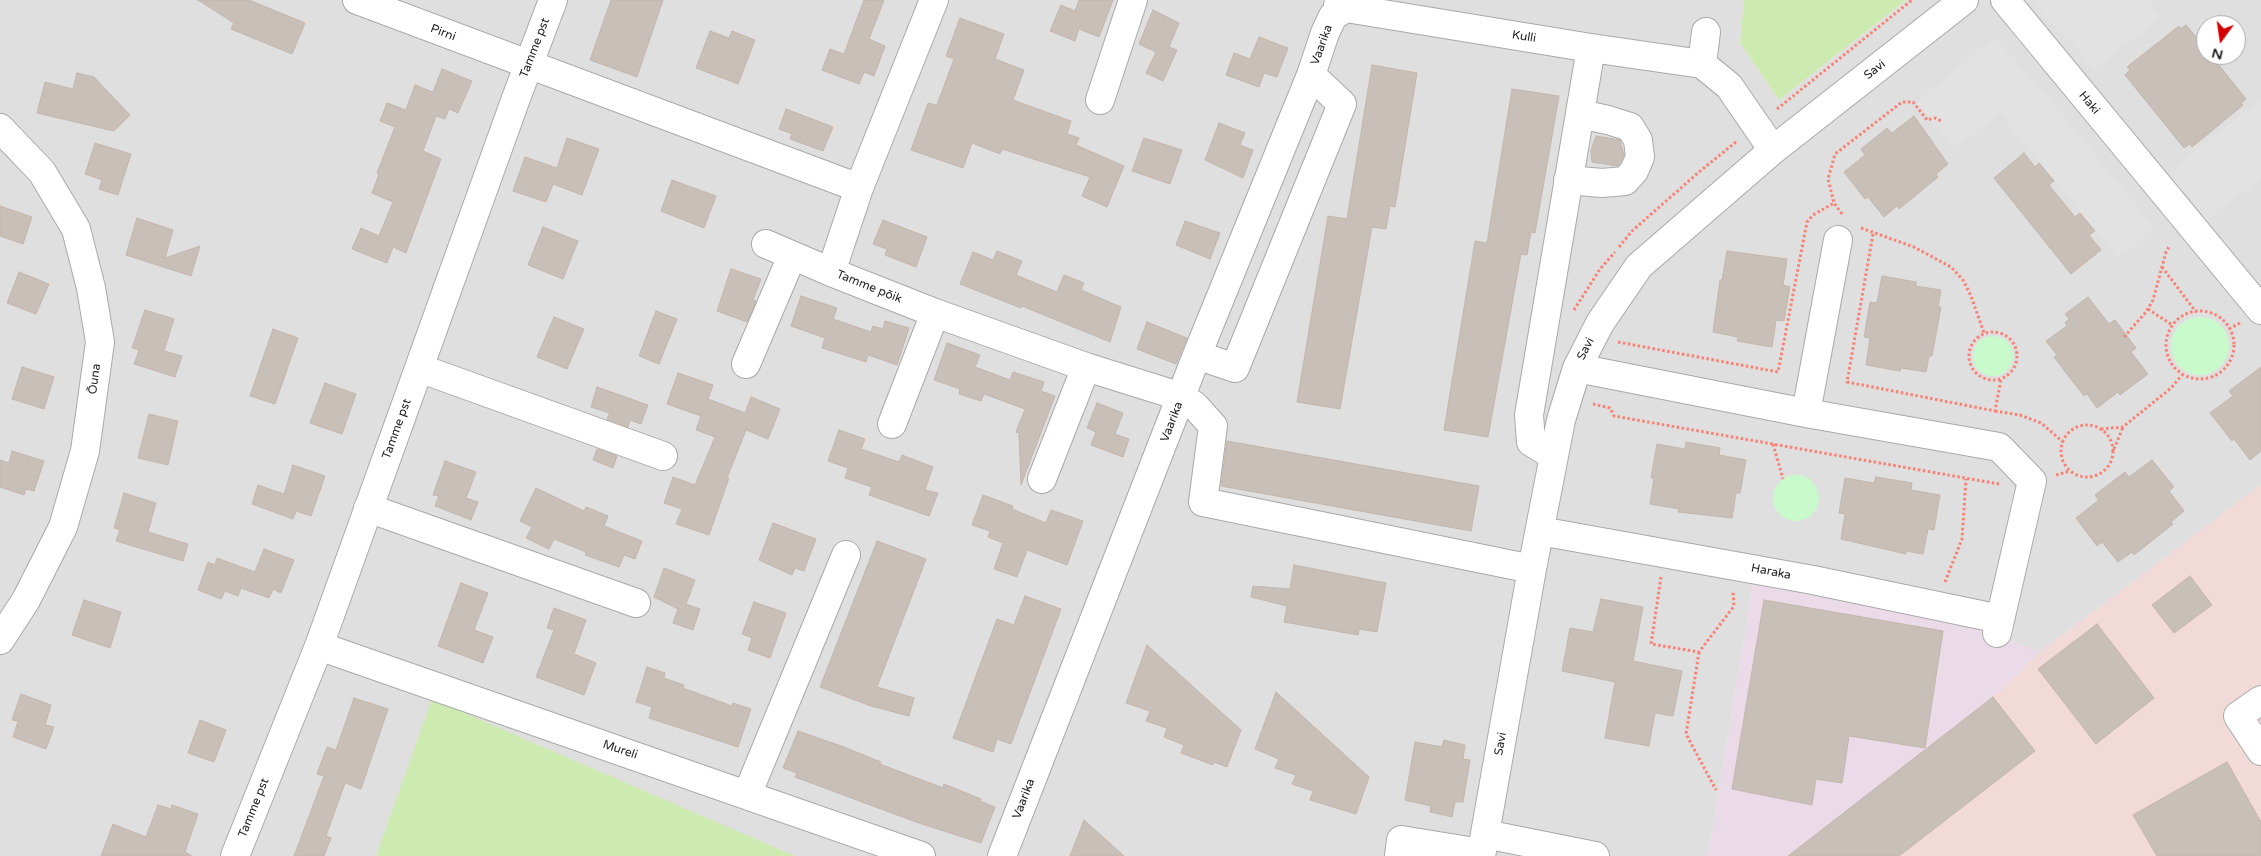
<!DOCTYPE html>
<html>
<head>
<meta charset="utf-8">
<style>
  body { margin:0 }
  #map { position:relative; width:2261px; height:856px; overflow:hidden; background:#f2efe9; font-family:"Varela Round",sans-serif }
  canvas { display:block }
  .north { position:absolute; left:2196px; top:15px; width:50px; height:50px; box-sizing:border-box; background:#fff; border:1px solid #a7a7a7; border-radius:50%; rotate:194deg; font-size:14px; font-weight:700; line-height:20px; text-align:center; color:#222 }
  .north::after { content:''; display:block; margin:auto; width:18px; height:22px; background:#d40000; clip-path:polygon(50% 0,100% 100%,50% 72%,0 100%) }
</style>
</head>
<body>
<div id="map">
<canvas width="2261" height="856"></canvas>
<div class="north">N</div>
</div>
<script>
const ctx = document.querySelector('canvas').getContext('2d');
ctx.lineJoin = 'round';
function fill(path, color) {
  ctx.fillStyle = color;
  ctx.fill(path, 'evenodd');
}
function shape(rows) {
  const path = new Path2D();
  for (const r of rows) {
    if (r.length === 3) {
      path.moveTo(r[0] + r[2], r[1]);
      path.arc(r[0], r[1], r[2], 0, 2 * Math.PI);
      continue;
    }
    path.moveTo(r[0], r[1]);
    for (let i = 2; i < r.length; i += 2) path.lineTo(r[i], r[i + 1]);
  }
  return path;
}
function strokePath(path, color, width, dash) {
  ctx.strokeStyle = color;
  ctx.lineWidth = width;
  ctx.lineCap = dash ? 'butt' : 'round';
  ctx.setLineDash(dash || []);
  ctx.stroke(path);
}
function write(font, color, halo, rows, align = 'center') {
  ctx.font = font + ' "Varela Round",sans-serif';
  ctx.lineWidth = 4;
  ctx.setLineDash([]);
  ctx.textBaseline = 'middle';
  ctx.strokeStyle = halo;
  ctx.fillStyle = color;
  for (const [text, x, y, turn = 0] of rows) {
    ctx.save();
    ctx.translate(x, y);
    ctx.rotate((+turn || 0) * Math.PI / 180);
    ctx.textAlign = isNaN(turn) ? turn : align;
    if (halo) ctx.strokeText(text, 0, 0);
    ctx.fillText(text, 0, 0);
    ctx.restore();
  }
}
fill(shape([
  [0,0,1744,0,1740,43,1779,100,1906,0,2261,0,2261,485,2040,652,1972,627,1753,584,1708,856,0,856],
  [2206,25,2236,25,2236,55,2206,55]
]), '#e0dfdf');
fill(shape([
  [2261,485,2261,856,1788,856,1993,697,2040,652]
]), '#f2dad9');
fill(shape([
  [1753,584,1972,627,2040,652,1993,697,1788,856,1708,856]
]), '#ebdbe8');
fill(shape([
  [1744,0,1906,0,1779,100,1740,43],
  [432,699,795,856,376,856]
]), '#cdebb0');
fill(shape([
  [2200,346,29],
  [1993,356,20],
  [1796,498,23]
]), '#c8facc');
fill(shape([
  [2032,0,2148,0,2162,16,2094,70,2074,45,2045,17],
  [1994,37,2037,84,2155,228,2119,259,2000,114,1955,148,1916,102],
  [2261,99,2261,178,2207,220,2169,171]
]), '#e2e2e2');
const building = shape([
  [198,0,249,0,305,23,292,54,231,29,234,23,198,0],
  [611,0,663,0,637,77,590,60,611,0],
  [864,0,884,0,869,39,885,46,874,76,864,72,859,84,822,70,830,49,844,54,864,0],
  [1079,0,1113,0,1099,37,1079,29,1075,41,1050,31,1061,5,1075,11,1079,0],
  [1153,10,1179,23,1169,47,1177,50,1163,81,1146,73,1156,52,1139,44,1153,10],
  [960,18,1004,34,995,59,1024,70,1013,100,1071,121,1067,134,1079,138,1076,145,1124,166,1107,207,1082,196,1090,177,1002,149,1000,154,972,143,963,168,911,150,928,103,937,105,954,59,946,56,960,18],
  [2186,25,2206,49,2206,55,2211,55,2246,99,2241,103,2243,105,2192,147,2190,144,2184,148,2125,75,2130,70,2127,67,2179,26,2181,29,2186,25],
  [710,31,729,38,732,31,755,40,738,84,696,68,710,31],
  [1259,37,1288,48,1277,77,1264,73,1259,87,1226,75,1234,53,1250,59,1259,37],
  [1372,65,1417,73,1395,207,1390,206,1386,229,1372,227,1340,409,1297,402,1328,216,1347,219,1372,65],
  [442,69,472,81,458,113,449,109,445,119,436,116,423,151,441,159,406,253,393,247,387,263,352,249,361,228,379,236,393,202,372,193,379,174,377,173,395,127,380,121,387,103,406,110,415,85,433,92,442,69],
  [77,73,94,77,130,115,114,131,37,113,45,82,73,89,77,73],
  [1512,89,1559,96,1535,233,1531,232,1527,255,1521,254,1488,437,1444,430,1475,241,1487,243,1512,89],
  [786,109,833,127,823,151,790,139,792,134,779,129,786,109],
  [1914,116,1948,164,1936,174,1938,177,1899,209,1897,206,1884,217,1868,197,1865,199,1844,172,1865,155,1861,149,1887,128,1892,133,1914,116],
  [1219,123,1245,133,1240,145,1253,150,1243,178,1205,160,1219,123],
  [1596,136,1620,140,1624,155,1618,166,1592,162,1591,150,1596,136],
  [567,138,599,149,582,195,553,184,546,202,513,191,525,157,557,168,567,138],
  [1144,138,1182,150,1170,184,1132,171,1144,138],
  [95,143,131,154,118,195,99,189,102,180,85,174,95,143],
  [2024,153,2035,167,2039,163,2054,181,2049,185,2075,217,2080,213,2095,231,2089,235,2101,250,2071,274,1994,178,2024,153],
  [672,180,716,196,704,228,661,211,672,180],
  [0,206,32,217,23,244,0,236,0,206],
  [137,218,173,230,165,258,200,246,191,276,126,255,137,218],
  [883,220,927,237,916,267,885,255,887,249,873,244,883,220],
  [1185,221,1220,233,1210,259,1176,245,1185,221],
  [543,227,578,241,563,279,528,265,543,227],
  [997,251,1022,261,1016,275,1057,292,1064,275,1084,283,1081,290,1121,307,1110,342,1022,306,1021,308,960,284,973,252,993,260,997,251],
  [1727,251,1787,259,1783,285,1790,287,1784,321,1776,320,1772,347,1737,341,1738,337,1713,332,1720,280,1722,280,1727,251],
  [731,269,761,279,753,300,756,301,747,322,717,311,731,269],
  [19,272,49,284,36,314,7,303,19,272],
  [1882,276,1916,282,1916,286,1941,290,1938,307,1941,307,1932,356,1929,356,1926,372,1901,368,1900,371,1866,365,1870,338,1864,337,1870,302,1877,303,1882,276],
  [801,296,837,308,833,319,871,332,873,326,883,329,885,321,909,328,897,365,868,355,866,362,822,348,825,338,791,326,801,296],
  [2088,297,2109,324,2115,320,2136,348,2131,352,2148,374,2120,395,2118,392,2097,408,2087,394,2084,396,2067,374,2054,357,2057,355,2046,341,2067,326,2065,323,2069,319,2065,314,2088,297],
  [145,310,174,319,164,351,182,356,175,377,134,364,139,350,132,348,145,310],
  [656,311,677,319,659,364,639,356,656,311],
  [554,317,584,329,567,369,537,357,554,317],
  [1147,322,1187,338,1176,364,1137,349,1147,322],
  [273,329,298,338,275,404,250,396,273,329],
  [947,343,980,355,975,367,1010,380,1013,372,1044,382,1041,391,1055,396,1021,485,1019,433,1016,432,1025,409,984,394,981,401,959,394,960,389,934,380,947,343],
  [22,367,54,377,44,409,12,399,22,367],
  [2261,367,2261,451,2250,460,2234,439,2232,441,2210,413,2233,396,2229,391,2261,367],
  [678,373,713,385,708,399,745,413,751,397,780,409,768,439,746,430,727,478,729,478,709,535,676,524,682,509,664,503,673,477,695,485,715,437,696,430,701,416,667,404,678,373],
  [325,383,356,394,342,434,310,423,325,383],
  [597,387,648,405,641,424,630,420,628,427,607,419,610,413,591,407,597,387],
  [1097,403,1123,413,1115,434,1129,439,1123,457,1091,445,1096,432,1087,428,1097,403],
  [149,414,178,421,168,465,138,458,149,414],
  [839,430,865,439,861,449,899,462,902,455,933,467,925,490,938,493,929,516,869,495,872,487,845,478,848,468,828,461,839,430],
  [1227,441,1479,486,1471,531,1221,486,1227,441],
  [1686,442,1720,448,1719,455,1746,460,1740,493,1736,493,1732,518,1678,512,1679,509,1650,504,1654,478,1651,478,1657,444,1685,449,1686,442],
  [597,449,617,456,613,468,593,460,597,449],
  [12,451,44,461,34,491,26,489,24,495,0,487,0,460,9,463,12,451],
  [2152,460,2174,487,2169,491,2184,511,2171,522,2173,524,2134,555,2132,552,2118,562,2102,542,2097,546,2076,518,2099,500,2095,495,2125,472,2129,477,2152,460],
  [445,461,476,472,466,498,478,502,471,520,435,506,439,496,433,495,445,461],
  [293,465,325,476,311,516,296,511,293,519,252,504,258,485,284,494,293,465],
  [1876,477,1912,483,1911,490,1940,495,1934,530,1928,529,1923,554,1906,551,1906,554,1841,539,1845,514,1839,513,1845,478,1874,483,1876,477],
  [536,488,584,511,586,507,608,516,604,526,642,541,635,559,624,555,619,567,585,555,586,552,554,539,549,549,526,538,532,527,520,521,536,488],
  [124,493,156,503,148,532,188,544,183,561,116,541,120,530,114,528,124,493],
  [983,495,1013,506,1012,509,1046,523,1051,510,1083,521,1067,565,1027,550,1017,577,994,569,1003,543,988,537,990,531,972,525,983,495],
  [773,523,816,539,804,571,795,568,792,575,759,560,773,523],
  [877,541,926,559,877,687,914,698,909,716,871,706,820,687,877,541],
  [264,549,294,560,281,593,273,589,269,598,241,588,238,596,225,591,221,599,198,590,208,562,215,565,217,558,255,572,264,549],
  [1294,565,1386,583,1377,632,1359,629,1358,635,1284,622,1287,606,1251,597,1253,586,1290,589,1294,565],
  [664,568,695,580,686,604,700,609,693,630,673,623,678,609,654,597,664,568],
  [2190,576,2212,605,2174,633,2152,605,2190,576],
  [461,583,488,593,474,630,493,637,483,663,438,646,461,583],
  [1025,596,1061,609,1011,744,997,739,993,752,953,738,997,619,1014,625,1025,596],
  [1601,599,1643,607,1633,661,1682,671,1673,716,1655,713,1649,746,1605,738,1615,682,1562,671,1570,628,1593,632,1601,599],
  [84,600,121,612,110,648,72,635,84,600],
  [1764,600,1943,631,1925,748,1849,736,1842,783,1816,779,1812,805,1732,789,1764,600],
  [754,602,786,613,770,658,748,650,752,638,742,634,754,602],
  [554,608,586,620,574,654,596,663,584,695,536,677,554,630,547,628,554,608],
  [2097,624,2154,698,2096,744,2038,669,2097,624],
  [1147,645,1241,730,1227,767,1214,762,1213,765,1181,753,1184,745,1164,737,1167,728,1146,721,1150,711,1126,703,1147,645],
  [647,667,665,673,664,678,684,685,683,688,732,706,733,703,751,709,738,747,649,718,652,707,636,702,647,667],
  [1276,692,1369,777,1356,814,1310,800,1313,791,1292,784,1296,775,1275,768,1279,759,1255,749,1276,692],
  [21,694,51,705,45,725,54,727,46,749,13,737,18,721,12,720,21,694],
  [1993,697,2035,751,1899,856,1788,856,1993,697],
  [354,698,388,709,361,789,345,783,326,836,331,838,324,856,294,856,324,776,317,774,327,747,336,750,354,698],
  [200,720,226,730,214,762,188,753,200,720],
  [798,731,844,747,881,762,880,764,943,788,944,784,981,799,980,801,995,807,981,843,916,822,795,777,797,773,783,768,798,731],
  [1444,740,1465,745,1463,759,1470,760,1463,802,1455,802,1452,817,1430,812,1431,806,1405,800,1415,742,1442,747,1444,740],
  [2227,762,2261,822,2261,856,2157,856,2133,815,2227,762],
  [158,805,171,809,172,805,198,814,185,852,192,856,101,856,113,824,146,837,158,805],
  [1084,820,1124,856,1070,856,1084,820]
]);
fill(building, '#c7bfb8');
strokePath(building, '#c4b6ab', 1);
const minor = shape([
  [357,0,859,188],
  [934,0,859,188,831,272,935,313,1086,367,1182,397,1195,406,1213,426,1203,502,1532,569],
  [2005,0,2261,310],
  [1338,5,1346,8,1591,48,1702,64],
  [1702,64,1729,86,1773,150],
  [1702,64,1706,32],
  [1100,100,1133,0],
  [0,128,42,172,76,229,91,288,100,342,85,451,63,527,26,600,0,640],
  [1568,180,1602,183,1625,181,1634,171,1640,157,1638,140,1630,127,1608,120,1580,114],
  [766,244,831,272],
  [1197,355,1235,368,1342,104,1311,75],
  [746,364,792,256],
  [419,368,663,456],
  [1577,368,1806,413,1999,447,2032,481,1997,633],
  [1806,413,1838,240],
  [892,424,935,313],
  [1554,456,1531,442,1529,415,1591,48],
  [1042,479,1086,367],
  [368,508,636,603],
  [1540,531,1813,580,2000,619],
  [319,646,921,856],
  [2261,700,2238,716,2261,751],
  [747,795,846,555],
  [1485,834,1595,856],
  [235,856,319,646,515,101,553,0],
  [1002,856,1197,355,1311,75,1325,33,1333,16,1358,0],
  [1399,856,1401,840,1481,853],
  [1481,856,1532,569,1561,420,1577,368,1600,323,1639,266,1773,150,1964,0]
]);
strokePath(minor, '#a9a9a9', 30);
strokePath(shape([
  [1777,109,1912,0],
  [1842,214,1834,203,1828,179,1835,154,1902,102,1913,102,1927,120,1935,118,1941,121],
  [1861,228,1914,247,1951,267,1963,280,1971,296,1984,333],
  [1873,234,1847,382,1995,411,2001,379],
  [1619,247,1632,231,1699,172,1737,141],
  [2162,267,2196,312],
  [2148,309,2172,325],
  [1574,310,1600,269,1615,252],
  [2200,345,34],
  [2229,329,2240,323],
  [1993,356,24],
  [2124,337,2146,312,2153,300,2166,252,2170,245],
  [1618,342,1778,372,1807,222,1813,215,1834,203],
  [1593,404,1610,408,1614,416,1999,484],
  [1995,411,2020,415,2041,423,2063,442],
  [2087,451,26],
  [2101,429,2123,427,2171,388,2182,375],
  [1773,444,1783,479],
  [2114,449,2123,427],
  [2056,475,2070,471],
  [1661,577,1651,644,1699,652,1734,606,1733,592],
  [1945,582,1962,539,1966,479],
  [1699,652,1686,734,1716,790]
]), '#fa8072', 3, [2.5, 2.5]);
strokePath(minor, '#fff', 28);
write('12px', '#222', '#fff', [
  ["Pirni",443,33,21],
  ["Kulli",1524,37,9],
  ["Vaarika",1322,45,-70],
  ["Tamme pst",535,48,-69],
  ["Savi",1875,70,-38],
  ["Haki",2089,103,50],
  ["Tamme põik",869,287,22],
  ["Savi",1586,349,-63],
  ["Õuna",95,379,-82],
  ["Vaarika",1172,422,-69],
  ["Tamme pst",397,429,-70],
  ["Haraka",1771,572,11],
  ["Savi",1501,744,-80],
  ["Mureli",620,750,19],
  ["Vaarika",1024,799,-69],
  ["Tamme pst",254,808,-68]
]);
</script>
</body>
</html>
